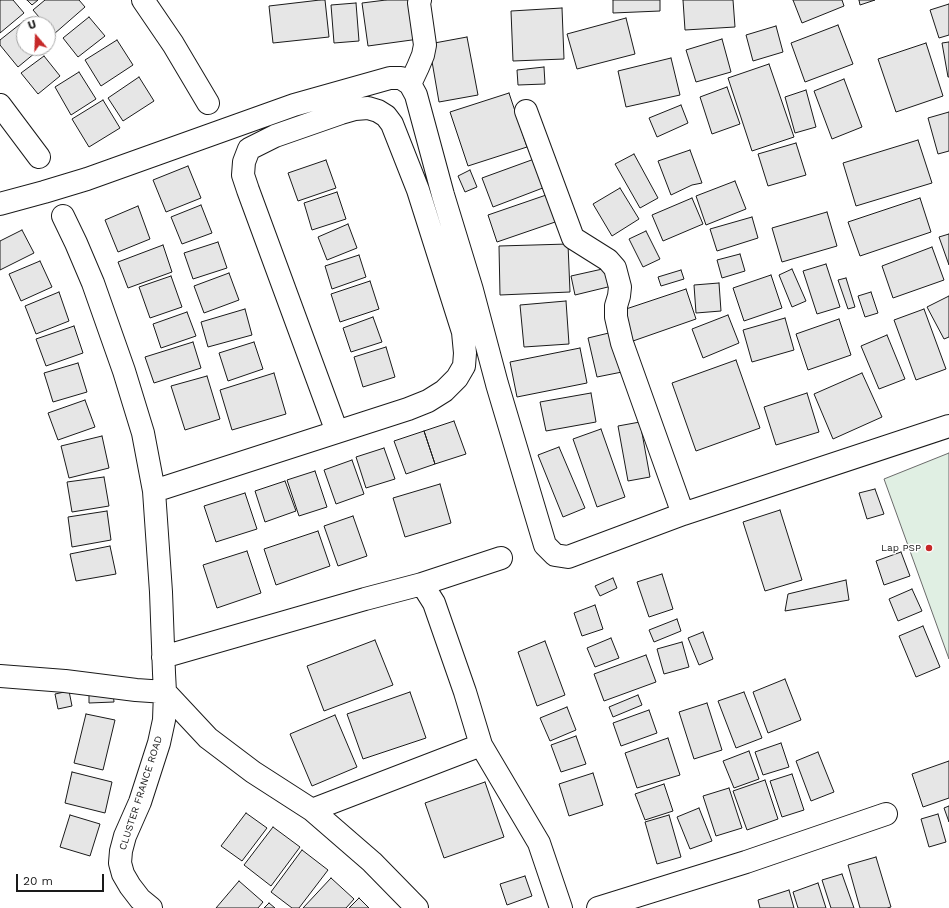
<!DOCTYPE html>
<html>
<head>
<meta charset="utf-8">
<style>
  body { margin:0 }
  #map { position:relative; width:949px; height:908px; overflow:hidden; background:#fff; font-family:"Work Sans",sans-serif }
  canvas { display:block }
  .north { position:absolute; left:16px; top:16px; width:40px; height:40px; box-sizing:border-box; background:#fff; border:1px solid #a3a3a3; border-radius:50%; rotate:341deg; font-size:11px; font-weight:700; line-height:16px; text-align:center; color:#1a1a1a }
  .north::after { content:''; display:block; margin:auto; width:14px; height:18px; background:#c62828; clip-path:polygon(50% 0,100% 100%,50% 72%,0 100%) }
  .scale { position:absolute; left:16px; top:874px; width:88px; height:18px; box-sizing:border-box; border:2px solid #1a1a1a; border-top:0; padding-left:5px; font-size:12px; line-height:14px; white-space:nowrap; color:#1a1a1a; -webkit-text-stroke:3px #fff; paint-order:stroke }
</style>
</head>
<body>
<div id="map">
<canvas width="949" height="908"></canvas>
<div class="north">U</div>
<div class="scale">20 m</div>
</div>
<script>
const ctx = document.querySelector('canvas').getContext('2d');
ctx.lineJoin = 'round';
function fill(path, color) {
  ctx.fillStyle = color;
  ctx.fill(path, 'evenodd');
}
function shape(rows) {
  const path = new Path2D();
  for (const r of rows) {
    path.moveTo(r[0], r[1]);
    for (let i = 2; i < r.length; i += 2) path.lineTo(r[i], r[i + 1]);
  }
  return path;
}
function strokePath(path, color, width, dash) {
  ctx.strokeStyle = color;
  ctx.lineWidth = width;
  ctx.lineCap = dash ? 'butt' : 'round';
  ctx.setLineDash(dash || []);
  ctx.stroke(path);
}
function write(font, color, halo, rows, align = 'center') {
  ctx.font = font + ' "Work Sans",sans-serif';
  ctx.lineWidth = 3;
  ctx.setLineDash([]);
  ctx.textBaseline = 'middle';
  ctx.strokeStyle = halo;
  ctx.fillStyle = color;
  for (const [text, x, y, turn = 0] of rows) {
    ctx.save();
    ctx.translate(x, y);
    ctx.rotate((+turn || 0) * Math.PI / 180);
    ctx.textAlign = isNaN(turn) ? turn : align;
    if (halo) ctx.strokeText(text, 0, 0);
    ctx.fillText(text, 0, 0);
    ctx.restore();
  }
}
const green = shape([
  [949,453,949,659,884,479,949,453]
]);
fill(green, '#e0efe3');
strokePath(green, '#6a6a6a', 1);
const building = shape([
  [0,0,13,0,24,13,0,33,0,0],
  [27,0,38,0,32,5,27,0],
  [45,0,79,0,85,7,54,34,48,27,48,24,45,24,33,10,45,0],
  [320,0,325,0,329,37,273,43,269,6,320,0],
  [386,0,414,0,419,39,368,46,362,3,386,0],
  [613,0,660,0,660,11,613,13,613,0],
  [683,0,733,0,735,27,685,30,683,0],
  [793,0,842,0,844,6,802,23,793,0],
  [859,0,875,0,860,5,859,0],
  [356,3,359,41,334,43,331,5,356,3],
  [949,4,949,35,939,38,930,10,949,4],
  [562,8,564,59,513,61,511,11,562,8],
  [89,17,105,36,78,57,63,38,89,17],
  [626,18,635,54,577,69,567,34,626,18],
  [24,21,27,24,24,24,24,48,41,48,18,67,0,45,0,40,24,21],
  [838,25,853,64,805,82,791,43,838,25],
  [776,26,783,52,753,61,746,35,776,26],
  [467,37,478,95,439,102,429,44,467,37],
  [722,39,731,72,696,82,686,50,722,39],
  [117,40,133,65,101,86,85,60,117,40],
  [949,42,949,77,948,77,942,43,949,42],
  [926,43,943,96,896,112,878,59,926,43],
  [44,56,60,76,38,94,21,73,44,56],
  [671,58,680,95,626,107,618,71,671,58],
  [769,64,794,137,752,151,728,78,769,64],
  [544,67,545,84,518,85,517,70,544,67],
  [79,72,96,99,71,115,55,87,79,72],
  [139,77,154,101,123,121,108,98,139,77],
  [844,79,862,127,832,139,814,91,844,79],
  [727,87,740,124,712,134,700,97,727,87],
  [806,90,816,127,795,133,785,97,806,90],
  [509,93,527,147,468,166,450,112,509,93],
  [103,100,120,128,89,147,72,119,103,100],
  [681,105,688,123,657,137,649,118,681,105],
  [949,112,949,151,938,154,928,118,949,112],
  [918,140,932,183,856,206,843,163,918,140],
  [796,143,806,175,768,186,758,154,796,143],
  [690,150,702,183,692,185,671,195,658,161,690,150],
  [634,154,658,198,640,208,615,164,634,154],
  [537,158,548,186,493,207,482,178,537,158],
  [326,160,336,188,298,201,288,173,326,160],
  [188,166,201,198,166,212,153,180,188,166],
  [470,170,477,187,465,192,458,176,470,170],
  [735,181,746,209,706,225,696,196,735,181],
  [620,188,639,219,612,236,593,204,620,188],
  [337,192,346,219,312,230,304,203,337,192],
  [552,193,561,220,497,242,488,215,552,193],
  [692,198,703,224,663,241,652,215,692,198],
  [920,198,931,232,860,256,848,222,920,198],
  [201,205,212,233,182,244,171,217,201,205],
  [138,206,150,239,118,252,105,220,138,206],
  [827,212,837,246,782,262,772,228,827,212],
  [752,217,758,238,717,251,710,229,752,217],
  [348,224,357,248,327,260,318,237,348,224],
  [22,230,34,253,0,270,0,241,22,230],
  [646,231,660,259,643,267,629,239,646,231],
  [949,234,949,265,939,237,949,234],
  [218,242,227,268,193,279,184,253,218,242],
  [568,244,570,292,500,295,499,246,568,244],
  [163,245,172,272,128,288,118,262,163,245],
  [932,247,944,280,893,298,882,266,932,247],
  [740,254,745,271,722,278,717,260,740,254],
  [359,255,366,277,332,289,325,266,359,255],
  [40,261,52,287,21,301,9,274,40,261],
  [826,264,840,307,817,314,803,271,826,264],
  [607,268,612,286,575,295,571,276,607,268],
  [792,269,806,301,792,307,779,275,792,269],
  [681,270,684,279,661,286,658,277,681,270],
  [229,273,239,300,204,313,194,286,229,273],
  [771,275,782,308,744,321,733,288,771,275],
  [171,276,182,307,150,318,139,287,171,276],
  [846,278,855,307,848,309,838,280,846,278],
  [370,281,379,309,340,322,331,294,370,281],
  [719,283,721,311,696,313,694,285,719,283],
  [686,289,696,319,633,341,623,310,686,289],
  [59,292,69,321,36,334,25,306,59,292],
  [871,292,878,313,865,317,858,296,871,292],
  [949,296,949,337,944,339,927,307,949,296],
  [566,301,569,344,524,347,520,305,566,301],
  [245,309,252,335,208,347,201,322,245,309],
  [924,309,946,369,916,380,894,320,924,309],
  [187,312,196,336,161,348,153,324,187,312],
  [728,315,739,343,703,358,692,329,728,315],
  [373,317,382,342,351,352,343,328,373,317],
  [785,318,794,350,752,362,743,330,785,318],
  [839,319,851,355,808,370,796,334,839,319],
  [74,326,83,353,46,366,36,339,74,326],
  [613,332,622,372,597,377,588,338,613,332],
  [887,335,905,379,879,389,861,346,887,335],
  [193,342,201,368,154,383,145,357,193,342],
  [254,342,263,369,228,381,219,353,254,342],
  [386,347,395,377,363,387,354,357,386,347],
  [580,348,587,383,517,397,510,362,580,348],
  [736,360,760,428,696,451,672,383,736,360],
  [78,363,87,392,53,402,44,373,78,363],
  [274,373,286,414,232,430,220,390,274,373],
  [862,373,882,417,833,439,814,394,862,373],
  [207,376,220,419,185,430,171,386,207,376],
  [591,393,596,422,546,431,540,402,591,393],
  [807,393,819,432,776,445,764,407,807,393],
  [85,400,95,427,58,440,48,413,85,400],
  [454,421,466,454,435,464,424,431,454,421],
  [640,422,650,477,628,481,618,426,640,422],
  [601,429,625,497,597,507,573,439,601,429],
  [424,431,435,464,406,474,394,441,424,431],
  [102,436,109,468,69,478,61,446,102,436],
  [559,447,585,508,563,517,538,455,559,447],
  [384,448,395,479,366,488,356,457,384,448],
  [352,460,364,494,336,504,324,470,352,460],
  [315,471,327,507,299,516,287,480,315,471],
  [104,477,109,506,72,512,67,482,104,477],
  [285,481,296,511,265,522,255,491,285,481],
  [440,484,451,523,405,537,393,498,440,484],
  [875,489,884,514,867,519,859,493,875,489],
  [245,493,257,529,216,542,204,506,245,493],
  [780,510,802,580,765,591,743,522,780,510],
  [107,511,111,540,72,547,68,517,107,511],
  [353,516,367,556,338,566,324,526,353,516],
  [318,531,330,566,276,585,264,549,318,531],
  [110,546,116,574,76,581,70,554,110,546],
  [247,551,261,593,217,608,203,565,247,551],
  [901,552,910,576,884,585,876,561,901,552],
  [662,574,673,609,649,617,637,582,662,574],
  [613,578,617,588,600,596,595,586,613,578],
  [846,580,849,600,785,611,788,594,846,580],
  [912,589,922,611,898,621,889,599,912,589],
  [595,605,603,629,582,636,574,613,595,605],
  [677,619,681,631,654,642,649,630,677,619],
  [923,626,940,667,916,677,899,636,923,626],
  [703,632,713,659,699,665,688,638,703,632],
  [611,638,619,658,595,667,587,648,611,638],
  [375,640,393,685,324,711,307,666,375,640],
  [545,641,565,695,537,706,518,652,545,641],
  [682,642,689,667,664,674,657,649,682,642],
  [646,655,656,682,604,701,594,674,646,655],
  [785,679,801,720,768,733,753,692,785,679],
  [69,691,72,706,58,709,55,694,69,691],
  [113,692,114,702,89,703,89,693,113,692],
  [410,692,426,738,363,759,347,714,410,692],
  [744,692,762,738,736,748,718,701,744,692],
  [638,695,642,705,613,717,609,707,638,695],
  [707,703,722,750,694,759,679,712,707,703],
  [567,707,576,730,550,741,540,718,567,707],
  [649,710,657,733,621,746,613,723,649,710],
  [86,714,115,720,103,770,74,763,86,714],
  [335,715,357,767,312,786,290,734,335,715],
  [576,736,586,764,561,772,551,745,576,736],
  [668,738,680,775,637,788,625,753,668,738],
  [781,743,789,767,763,775,755,752,781,743],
  [749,751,759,779,734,788,723,761,749,751],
  [818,752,834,792,811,801,796,761,818,752],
  [949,761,949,798,923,807,912,774,949,761],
  [72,772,112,782,105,813,65,803,72,772],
  [593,773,603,805,569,816,559,784,593,773],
  [792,774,804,810,782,817,770,781,792,774],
  [765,780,778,819,747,830,733,791,765,780],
  [485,782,504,837,444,858,425,803,485,782],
  [664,784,673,811,645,820,635,794,664,784],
  [729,788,742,828,716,836,703,796,729,788],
  [949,806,949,822,944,808,949,806],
  [699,808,712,841,690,849,677,817,699,808],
  [246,813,267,828,242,861,221,846,246,813],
  [938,814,946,842,929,847,921,819,938,814],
  [70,815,100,824,90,856,60,847,70,815],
  [669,815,681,857,657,864,645,822,669,815],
  [273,827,300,847,271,886,244,865,273,827],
  [302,850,328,870,299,908,292,908,271,892,302,850],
  [876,857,891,907,887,908,860,908,848,865,876,857],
  [842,874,854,908,831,908,822,880,842,874],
  [525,876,532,896,507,905,500,884,525,876],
  [331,878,354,899,346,908,303,908,331,878],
  [239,881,263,902,258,908,216,908,239,881],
  [818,883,826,908,798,908,793,892,818,883],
  [789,890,794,908,760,908,758,900,789,890],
  [359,898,369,908,349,908,359,898],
  [269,903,275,908,264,908,269,903]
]);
fill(building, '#e6e6e6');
strokePath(building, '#1a1a1a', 1);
const street = shape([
  [143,0,173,44,208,103],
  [410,84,418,67,423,55,425,45,419,3,420,0],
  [0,105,39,157],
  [526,111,573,238,608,260,615,268,620,287,619,296,616,306,616,317,622,343,683,514],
  [0,204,44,192,87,179,294,105,390,78,401,78,410,84,416,95,443,195,472,290,497,384,545,545,555,555,568,557,683,514,949,426],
  [63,216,76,243,93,283,124,371,143,433,154,491,161,592,164,673,165,692,164,720,159,743,140,802,125,836,121,851,120,863,123,874,130,886,140,899,151,908],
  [154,491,408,409,428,401,444,391,457,378,464,366,465,353,463,332,418,190,392,124,386,116,378,111,368,108,355,109,341,113,275,136,249,149,244,162,243,175,248,190,337,432],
  [422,584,501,558],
  [163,657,365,599,422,584,434,603,465,692,481,745,539,843,561,908],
  [0,676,65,681,136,690,165,692,208,738,253,772,312,810,372,862,417,908],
  [312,810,481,745],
  [598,908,746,862,886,814]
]);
strokePath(street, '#1a1a1a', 24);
strokePath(street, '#fff', 22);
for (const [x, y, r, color] of [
  [929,548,4,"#c62828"]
]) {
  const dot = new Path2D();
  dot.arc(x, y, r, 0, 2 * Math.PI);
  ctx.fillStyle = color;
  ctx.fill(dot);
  strokePath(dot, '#fff', 1.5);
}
write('10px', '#1a1a1a', '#fff', [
  ["Lap PSP",921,548]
], 'right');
write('10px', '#1a1a1a', '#fff', [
  ["CLUSTER FRANCE ROAD",141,793,-72]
]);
</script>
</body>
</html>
